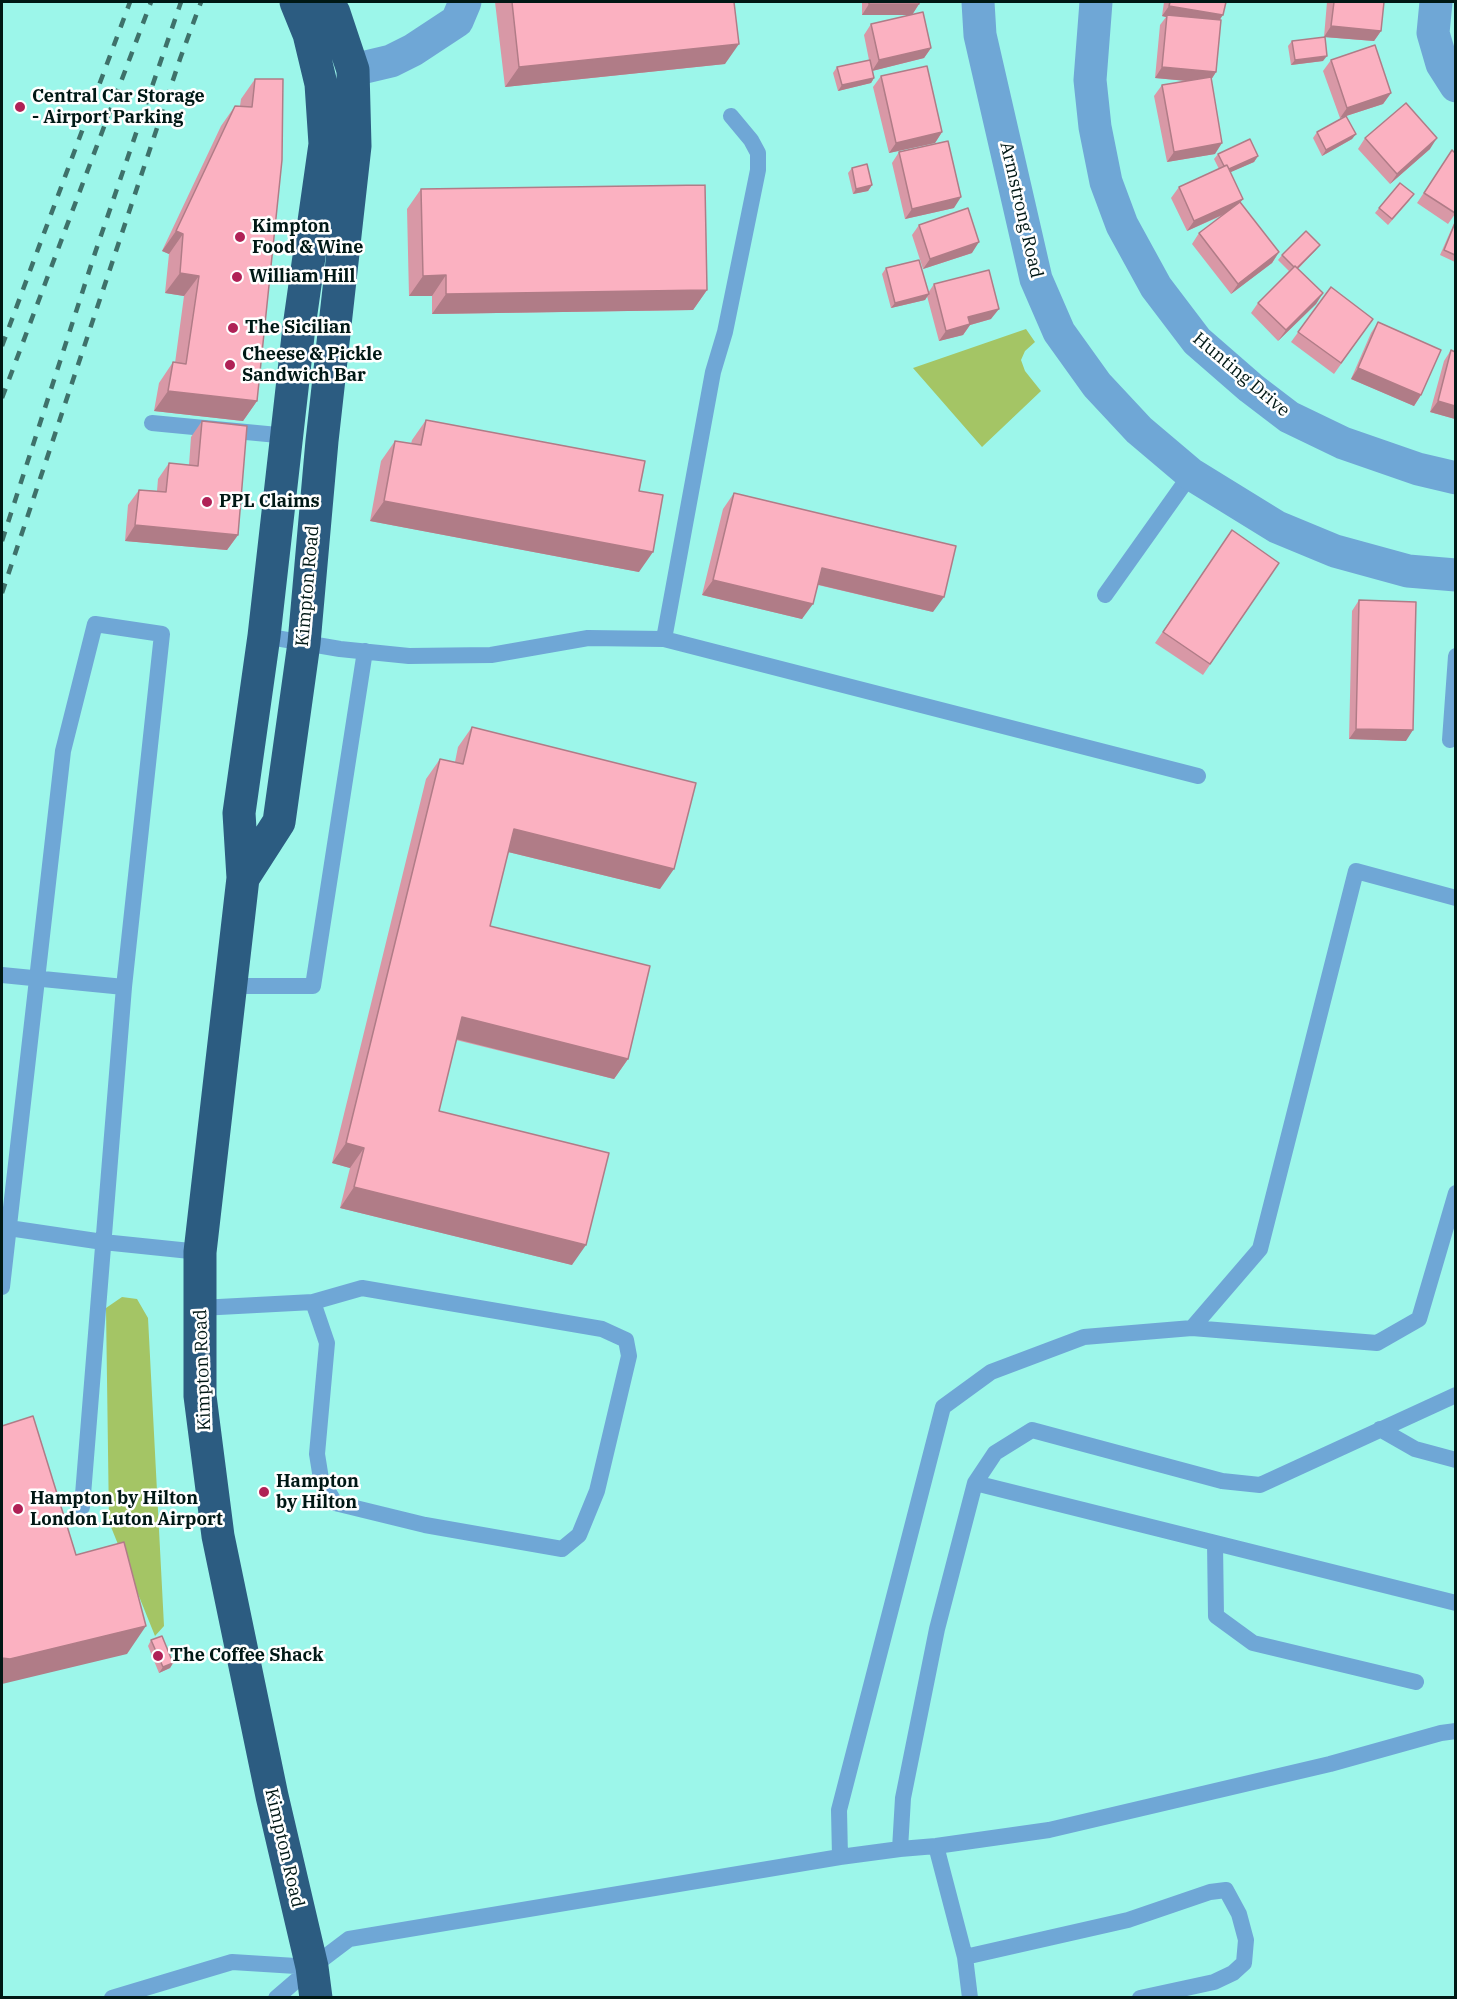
<!DOCTYPE html>
<html>
<head>
<meta charset="utf-8">
<style>
  body { margin:0 }
  #map { position:relative; width:1457px; height:1999px; overflow:hidden; background:#9cf6ea; font-family:"IBM Plex Serif",serif }
  canvas { display:block }
  .frame { position:absolute; inset:0; border:3px solid #001815; pointer-events:none }
</style>
</head>
<body>
<div id="map">
<canvas width="1457" height="1999"></canvas>
<div class="frame"></div>
</div>
<script>
const ctx = document.querySelector('canvas').getContext('2d');
ctx.lineJoin = 'round';
function fill(path, color) {
  ctx.fillStyle = color;
  ctx.fill(path, 'evenodd');
}
function shape(rows) {
  const path = new Path2D();
  for (const r of rows) {
    path.moveTo(r[0], r[1]);
    for (let i = 2; i < r.length; i += 2) path.lineTo(r[i], r[i + 1]);
  }
  return path;
}
function strokePath(path, color, width, dash) {
  ctx.strokeStyle = color;
  ctx.lineWidth = width;
  ctx.lineCap = dash ? 'butt' : 'round';
  ctx.setLineDash(dash || []);
  ctx.stroke(path);
}
function write(font, color, halo, rows, align = 'center') {
  ctx.font = font + ' "IBM Plex Serif",serif';
  ctx.lineWidth = 5;
  ctx.setLineDash([]);
  ctx.textBaseline = 'middle';
  ctx.strokeStyle = halo;
  ctx.fillStyle = color;
  for (const [text, x, y, turn = 0] of rows) {
    ctx.save();
    ctx.translate(x, y);
    ctx.rotate((+turn || 0) * Math.PI / 180);
    ctx.textAlign = isNaN(turn) ? turn : align;
    if (halo) ctx.strokeText(text, 0, 0);
    ctx.fillText(text, 0, 0);
    ctx.restore();
  }
}
fill(shape([
  [1026,329,1035,342,1025,351,1021,360,1025,371,1041,391,982,447,913,368],
  [122,1297,137,1299,148,1318,164,1626,155,1636,109,1522,106,1308]
]), '#a4c565');
strokePath(shape([
  [152,423,288,436],
  [1105,595,1191,474],
  [264,636,340,649,409,656,491,655,588,638,664,639,1198,776],
  [664,639,713,372,725,332,758,170,758,153,751,140,731,116],
  [1450,740,1456,656],
  [2,975,124,987],
  [231,986,313,986,365,651],
  [2,1227,103,1242,200,1252],
  [2,1287,63,751,95,624,162,634,124,987,82,1507],
  [200,1308,313,1302,362,1288,602,1329,626,1340,629,1356,597,1491,579,1535,562,1549,425,1525,335,1503,321,1479,317,1454,327,1343,313,1302],
  [1192,1328,1260,1249,1356,871,1456,898],
  [1380,1429,1415,1449,1456,1460],
  [975,1483,1456,1603],
  [1215,1543,1216,1616,1253,1643,1416,1682],
  [936,1846,965,1957,970,1998],
  [900,1849,936,1846,1049,1830,1330,1764,1441,1733,1456,1731],
  [840,1857,839,1810,943,1407,991,1372,1084,1337,1192,1328,1377,1343,1419,1319,1456,1193],
  [965,1957,1128,1920,1210,1892,1226,1890,1239,1914,1246,1940,1244,1963,1233,1973,1214,1982,1140,1998],
  [112,1998,232,1962,312,1967],
  [276,1998,312,1967,349,1939,840,1857,900,1849,903,1798,937,1629,975,1483,995,1453,1032,1430,1222,1481,1260,1485,1456,1395]
]), '#6fa7d6', 16);
strokePath(shape([
  [978,2,980,35,1036,279,1059,332,1097,385,1139,430,1191,474,1277,527,1335,551,1408,571,1456,575],
  [1096,2,1090,80,1095,127,1106,182,1122,225,1156,287,1197,341,1251,388,1289,417,1343,443,1418,469,1456,478],
  [1436,2,1433,33,1442,64,1456,86],
  [353,70,391,61,413,50,457,21,465,2]
]), '#6fa7d6', 33);
strokePath(shape([
  [296,2,309,34,321,84,325,144,299,327,264,636,239,813,243,878,200,1252,200,1396,218,1536,272,1796,312,1967,316,1998],
  [243,878,279,822,304,643,322,441,355,146,353,70,334,13,328,2]
]), '#2c5c81', 33);
strokePath(shape([
  [2,346,130,2],
  [2,398,151,2],
  [2,541,95,253,181,2],
  [2,593,180,59,201,2]
]), '#3e716a', 4.5, [10, 10]);
fill(shape([
  [495,2,734,2,725,64,505,87],
  [862,2,919,2,919,4,912,15,862,15],
  [1164,2,1226,2,1220,20,1216,72,1211,80,1215,154,1167,162,1154,96,1162,85,1187,81,1155,78,1160,25,1166,17,1162,16],
  [1327,2,1384,2,1381,31,1374,41,1324,37],
  [871,24,931,48,924,58,872,71,874,78,871,83,838,91,833,73,837,67,869,60,864,35],
  [1292,41,1323,61,1291,65,1288,46],
  [1331,60,1391,93,1383,104,1346,116,1356,134,1352,139,1322,156,1313,138,1317,132,1346,116,1340,118,1323,71],
  [881,76,942,132,935,143,889,153,873,87],
  [255,79,257,401,243,421,154,411,159,383,173,362,175,363,184,296,165,293,169,254,162,251,221,126,235,106,240,106,241,99],
  [1365,138,1430,149,1390,184,1358,149],
  [899,152,954,208,905,219,892,163],
  [1218,154,1258,156,1254,162,1230,172,1240,202,1279,252,1272,263,1231,294,1192,244,1199,233,1223,215,1187,231,1171,198,1179,187,1219,169,1214,159],
  [1445,161,1455,214,1448,224,1417,203],
  [852,168,872,185,868,191,853,194,848,173],
  [421,189,707,290,693,310,432,314,432,296,409,296,407,209],
  [1410,200,1388,225,1375,213,1379,208],
  [1455,221,1455,262,1440,255],
  [919,225,972,253,923,269,912,235],
  [1316,250,1298,269,1323,293,1316,304,1278,341,1251,313,1258,303,1289,271,1278,260,1282,255],
  [886,268,928,293,934,284,991,319,970,325,963,335,939,341,927,296,925,300,891,308,882,274],
  [1331,287,1373,319,1334,374,1291,342],
  [1378,322,1421,395,1414,406,1351,379,1371,333],
  [1451,350,1455,352,1455,419,1430,412,1444,361],
  [426,420,639,491,639,572,370,521,381,461,395,441,411,444,412,440],
  [202,421,238,535,227,550,125,541,128,505,139,490,157,491,158,479,169,463,189,465,191,437],
  [734,493,933,612,818,585,802,619,702,595,723,509],
  [1232,530,1279,563,1203,675,1155,643],
  [1359,600,1406,741,1349,739,1352,611],
  [472,727,660,889,508,852,490,926,628,1059,614,1079,456,1040,439,1111,572,1265,340,1208,350,1168,332,1163,426,779,440,759,455,762,458,747],
  [151,1640,173,1663,170,1668,159,1673,148,1646]
]), '#d898a6');
fill(shape([
  [869,4,919,4,912,15,862,15],
  [1169,6,1223,15,1216,25,1167,15,1166,17,1162,16],
  [1331,26,1381,31,1374,41,1324,37],
  [739,44,725,64,505,87,519,67],
  [931,48,924,58,872,71,879,60],
  [1327,56,1323,61,1291,65,1295,60],
  [1162,67,1216,72,1209,83,1155,78],
  [874,78,871,83,838,91,842,85],
  [1391,93,1383,104,1340,118,1347,108],
  [942,132,935,143,889,153,896,143],
  [1356,134,1352,139,1322,156,1326,150],
  [1437,138,1430,149,1390,184,1397,174],
  [1222,143,1215,154,1167,162,1174,152],
  [1258,156,1254,162,1222,176,1226,171],
  [872,185,868,191,853,194,856,189],
  [961,197,954,208,905,219,912,209],
  [1243,199,1235,209,1187,231,1194,221],
  [176,231,183,234,169,254,162,251],
  [979,242,972,253,923,269,930,259],
  [1320,245,1316,250,1292,274,1296,269],
  [1279,252,1272,263,1231,294,1238,284],
  [180,273,199,276,184,296,165,293],
  [446,275,432,296,409,296,423,276],
  [707,290,693,310,432,314,446,294],
  [1323,293,1316,304,1278,341,1286,330],
  [929,294,925,300,891,308,895,303],
  [999,309,991,319,970,325,963,335,939,341,946,331,968,317],
  [1358,368,1421,395,1414,406,1351,379],
  [168,391,257,401,243,421,154,411],
  [1438,401,1455,406,1455,419,1430,412],
  [384,501,653,552,639,572,370,521],
  [135,525,238,535,227,550,125,541],
  [822,568,944,597,933,612,811,583],
  [713,580,813,604,802,619,702,595],
  [1356,729,1413,730,1406,741,1349,739],
  [514,829,674,869,660,889,500,850],
  [462,1017,628,1059,614,1079,448,1037],
  [346,1143,364,1148,350,1168,332,1163],
  [354,1187,586,1245,572,1265,340,1208],
  [146,1626,127,1654,2,1684,2,1658],
  [173,1663,170,1668,159,1673,163,1667]
]), '#b07c87');
const building = shape([
  [512,2,734,2,739,44,519,67,512,2],
  [869,2,919,2,919,4,869,4,869,2],
  [1170,2,1226,2,1223,15,1169,6,1170,2],
  [1334,2,1384,2,1381,31,1331,26,1334,2],
  [923,12,931,48,879,60,871,24,923,12],
  [1167,15,1221,20,1216,72,1162,67,1167,15],
  [1325,37,1327,56,1295,60,1292,41,1325,37],
  [1375,45,1391,93,1347,108,1331,60,1375,45],
  [870,60,874,78,842,85,837,67,870,60],
  [927,66,942,132,896,143,881,76,927,66],
  [1211,77,1222,143,1174,152,1162,85,1211,77],
  [255,79,283,79,282,160,257,401,168,391,173,362,186,364,199,276,180,273,183,234,176,231,235,106,252,107,255,79],
  [1406,103,1437,138,1397,174,1365,138,1406,103],
  [1346,116,1356,134,1326,150,1317,132,1346,116],
  [1250,139,1258,156,1229,169,1227,165,1224,166,1218,154,1250,139],
  [948,141,961,197,912,209,899,152,948,141],
  [1452,150,1455,153,1455,213,1424,193,1452,150],
  [867,164,872,185,856,189,852,168,867,164],
  [1227,165,1243,199,1194,221,1179,187,1227,165],
  [1400,183,1414,194,1392,219,1379,208,1400,183],
  [705,185,707,290,446,294,446,275,423,276,421,189,705,185],
  [1240,202,1279,252,1238,284,1199,233,1240,202],
  [968,208,979,242,930,259,919,225,968,208],
  [1455,223,1455,255,1444,250,1455,223],
  [1306,231,1320,245,1297,268,1295,266,1294,267,1282,255,1306,231],
  [919,260,929,294,895,303,886,268,919,260],
  [1295,266,1323,293,1286,330,1258,303,1295,266],
  [989,270,999,309,968,317,970,324,946,331,934,284,989,270],
  [1331,287,1373,319,1341,363,1298,332,1331,287],
  [1378,322,1441,350,1421,395,1358,368,1378,322],
  [1451,350,1455,352,1455,406,1438,401,1451,350],
  [426,420,645,461,639,491,663,495,653,552,384,501,395,441,421,445,426,420],
  [202,421,247,426,238,535,135,525,139,490,166,492,169,463,198,466,202,421],
  [734,493,956,546,944,597,822,568,813,604,713,580,734,493],
  [1232,530,1279,563,1210,664,1163,632,1232,530],
  [1359,600,1416,602,1413,730,1356,729,1359,600],
  [472,727,696,783,674,869,514,829,490,926,650,966,628,1059,462,1017,439,1111,609,1153,586,1245,354,1187,364,1148,346,1143,440,759,463,764,472,727],
  [33,1416,76,1555,124,1542,146,1626,10,1659,2,1658,2,1426,33,1416],
  [162,1636,173,1663,163,1667,151,1640,162,1636]
]);
fill(building, '#fbb1c1');
strokePath(building, '#b07c87', 1.5);
for (const [x, y, r, color] of [
  [20,107,6,"#b02156"],
  [240,237,6,"#b02156"],
  [237,277,6,"#b02156"],
  [233,328,6,"#b02156"],
  [230,365,6,"#b02156"],
  [207,502,6,"#b02156"],
  [264,1492,6,"#b02156"],
  [18,1509,6,"#b02156"],
  [158,1656,6,"#b02156"]
]) {
  const dot = new Path2D();
  dot.arc(x, y, r, 0, 2 * Math.PI);
  ctx.fillStyle = color;
  ctx.fill(dot);
  strokePath(dot, '#fff', 2);
}
write('bold 18px', '#001815', '#fff', [
  ["Central Car Storage",32,97],
  ["- Airport Parking",32,118],
  ["Kimpton",252,227],
  ["Food & Wine",252,248],
  ["William Hill",249,277],
  ["The Sicilian",245,328],
  ["Cheese & Pickle",242,355],
  ["Sandwich Bar",242,376],
  ["PPL Claims",219,502],
  ["Hampton",276,1482],
  ["by Hilton",276,1503],
  ["Hampton by Hilton",30,1499],
  ["London Luton Airport",30,1520],
  ["The Coffee Shack",170,1656]
], 'left');
write('18px', '#001815', '#fff', [
  ["Armstrong Road",1021,210,77],
  ["Hunting Drive",1241,375,40],
  ["Kimpton Road",308,586,-85],
  ["Kimpton Road",203,1370,-92],
  ["Kimpton Road",284,1848,77]
]);
</script>
</body>
</html>
